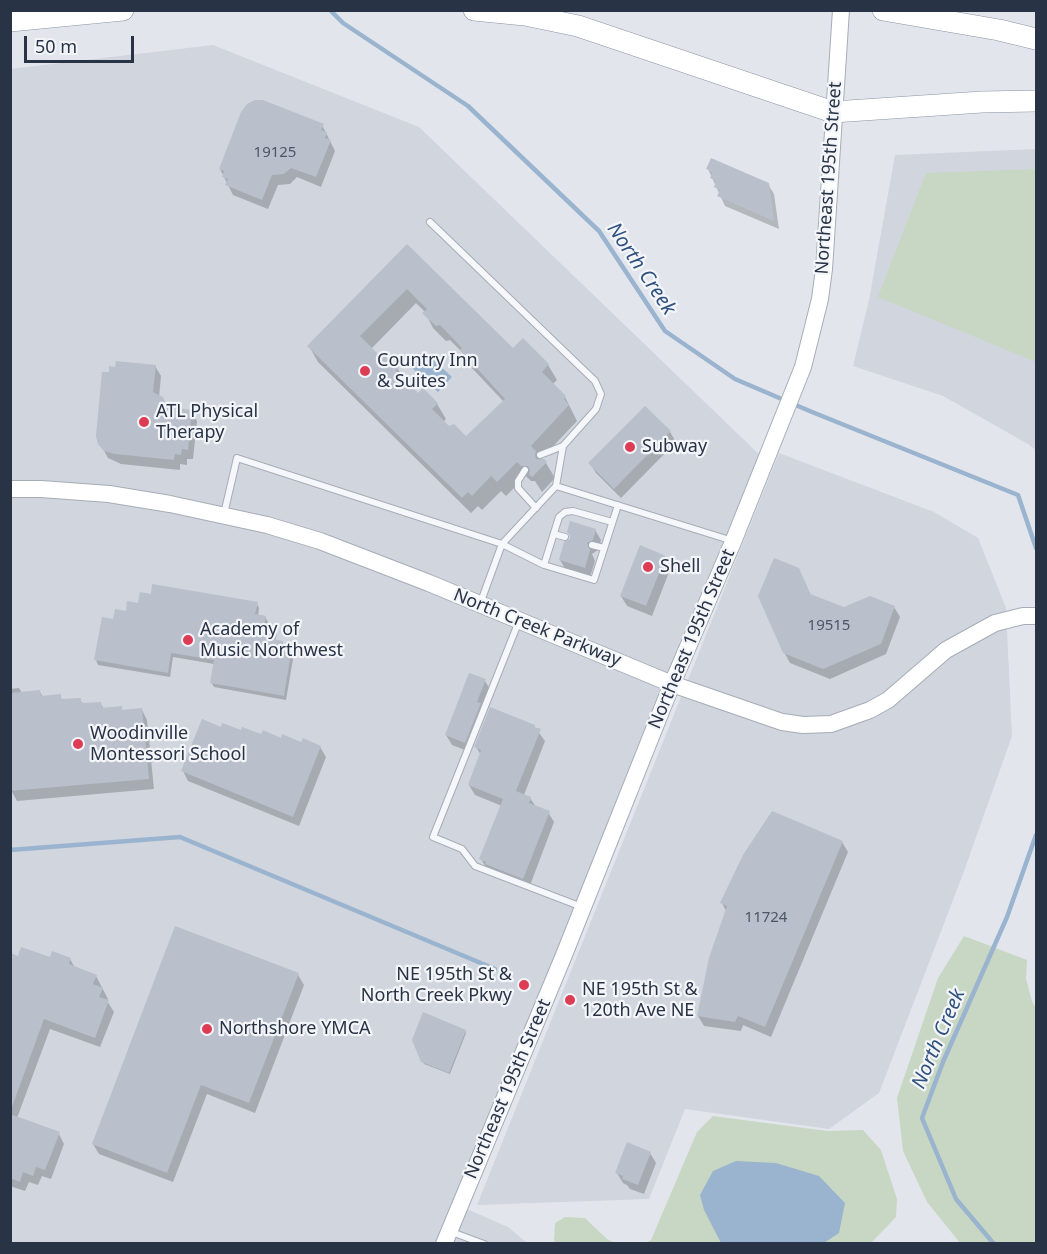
<!DOCTYPE html>
<html>
<head>
<meta charset="utf-8">
<style>
  body { margin:0 }
  #map { position:relative; width:1047px; height:1254px; overflow:hidden; background:#e2e6ec; font-family:"Noto Sans",sans-serif }
  canvas { display:block }
  .frame { position:absolute; inset:0; border:12px solid #283346; pointer-events:none }
  .scale { position:absolute; left:24px; top:36px; width:110px; height:27px; box-sizing:border-box; border:3px solid #283346; border-top:0; padding-left:8px; font-size:18px; line-height:21px; white-space:nowrap; color:#283346; -webkit-text-stroke:4px #f3f5f9; paint-order:stroke }
</style>
</head>
<body>
<div id="map">
<canvas width="1047" height="1254"></canvas>
<div class="frame"></div>
<div class="scale">50 m</div>
</div>
<script>
const ctx = document.querySelector('canvas').getContext('2d');
ctx.lineJoin = 'round';
function fill(path, color) {
  ctx.fillStyle = color;
  ctx.fill(path, 'evenodd');
}
function shape(rows) {
  const path = new Path2D();
  for (const r of rows) {
    path.moveTo(r[0], r[1]);
    for (let i = 2; i < r.length; i += 2) path.lineTo(r[i], r[i + 1]);
  }
  return path;
}
function strokePath(path, color, width, dash) {
  ctx.strokeStyle = color;
  ctx.lineWidth = width;
  ctx.lineCap = dash ? 'butt' : 'round';
  ctx.setLineDash(dash || []);
  ctx.stroke(path);
}
function write(font, color, halo, rows, align = 'center') {
  ctx.font = font + ' "Noto Sans",sans-serif';
  ctx.lineWidth = 4.5;
  ctx.setLineDash([]);
  ctx.textBaseline = 'middle';
  ctx.strokeStyle = halo;
  ctx.fillStyle = color;
  for (const [text, x, y, turn = 0] of rows) {
    ctx.save();
    ctx.translate(x, y);
    ctx.rotate((+turn || 0) * Math.PI / 180);
    ctx.textAlign = isNaN(turn) ? turn : align;
    if (halo) ctx.strokeText(text, 0, 0);
    ctx.fillText(text, 0, 0);
    ctx.restore();
  }
}
fill(shape([
  [213,45,419,127,766,461,460,1206,508,1227,527,1243,11,1243,10,69],
  [1036,149,1036,450,1028,444,943,396,853,366,869,300,895,155],
  [779,453,934,512,978,538,1006,608,1012,736,963,874,879,1093,829,1129,685,1109,649,1199,477,1205]
]), '#d0d5de');
fill(shape([
  [1036,169,1036,362,878,297,926,173],
  [964,936,1027,960,1026,979,1032,1001,1036,1009,1036,1243,960,1243,927,1202,903,1151,897,1098,938,978],
  [713,1116,827,1131,863,1130,881,1150,897,1199,896,1217,871,1243,644,1244,651,1240,697,1132],
  [565,1217,585,1218,607,1239,615,1243,557,1243,554,1241,555,1223]
]), '#c8d7c3');
fill(shape([
  [426,353,452,377,438,392,411,367],
  [736,1161,776,1163,819,1176,845,1203,839,1233,824,1243,721,1243,704,1210,700,1195,713,1171]
]), '#9ab4cf');
fill(shape([
  [322,125,335,151,321,187,297,177,290,184,278,185,268,209,233,195,220,169],
  [708,169,768,184,774,194,779,229,725,206],
  [407,246,513,351,548,365,557,380,552,385,565,397,577,421,540,460,546,463,555,478,542,492,535,481,531,481,526,476,506,496,501,491,482,510,478,506,471,513,318,362,309,346],
  [416,303,425,312,433,328,446,341,450,340,463,353,470,366,504,402,466,439,443,422,446,419,437,404,418,395,407,384,398,369,382,360,371,349],
  [155,366,161,376,159,397,168,409,191,411,197,421,193,459,187,459,187,465,180,464,180,470,121,464,108,458,102,447],
  [645,408,670,432,676,442,621,498,596,473,590,463],
  [595,530,601,540,598,550,592,554,595,561,590,577,566,570,560,560,571,537],
  [665,557,671,567,652,616,627,606,621,596],
  [804,580,811,596,844,609,894,607,900,617,886,654,830,679,790,663,784,652],
  [139,604,257,604,259,608,258,616,265,617,268,622,267,628,274,629,277,634,275,641,282,642,285,647,283,653,290,654,293,659,286,700,214,687,211,682,214,664,173,657,170,677,98,665,96,660,114,621],
  [485,681,491,691,483,711,485,715,470,752,452,745,446,735],
  [19,688,22,693,40,692,43,697,60,696,63,701,80,699,83,705,100,703,104,709,121,707,123,711,142,710,147,720,154,789,17,801,10,788,10,689],
  [534,726,545,741,524,795,530,798,536,807,548,812,554,822,529,888,487,869,481,859,502,806,475,795,469,785,481,755,476,747],
  [221,729,320,747,326,757,299,826,188,781,183,771],
  [842,842,848,852,771,1037,743,1025,741,1031,704,1026,698,1016,726,911,722,903],
  [10,955,19,958,70,959,75,968,96,976,108,999,107,1001,114,1012,100,1047,50,1029,17,1118,59,1134,64,1144,51,1179,42,1176,38,1185,29,1182,25,1191,10,1186],
  [298,975,304,985,255,1113,207,1094,173,1182,99,1154,93,1144],
  [465,1031,466,1033,450,1074,424,1064,413,1040],
  [650,1153,656,1163,644,1194,630,1189,627,1185,623,1183,617,1173]
]), '#0003');
strokePath(shape([
  [330,10,343,23,468,106,599,231,665,331,735,379,812,412,1018,495,1036,548],
  [10,850,180,837,495,969],
  [994,1244,956,1199,922,1118,943,1062,1007,917,1036,835]
]), '#9ab4cf', 4.5);
fill(shape([
  [255,100,263,100,324,124,321,130,327,132,325,138,331,140,316,177,291,168,284,174,272,175,262,200,225,185,228,179,222,177,224,171,219,169,241,112,247,104],
  [711,158,769,183,774,221,717,196,720,190,714,187,716,181,710,178,713,172,706,169],
  [407,244,513,348,523,338,549,364,542,372,566,396,564,399,569,405,531,446,536,451,535,455,536,459,544,459,547,462,532,477,529,474,530,470,528,466,521,466,517,462,497,482,491,476,472,496,468,492,462,498,307,346],
  [407,289,427,309,422,313,436,326,440,325,462,348,460,350,505,399,466,436,454,424,449,426,432,409,438,403,423,388,418,393,396,371,399,368,386,354,382,358,360,336],
  [116,361,156,365,153,392,163,397,167,407,192,410,188,450,182,449,181,455,175,454,174,460,115,454,104,451,98,444,96,436,102,372,109,372,109,366,115,367],
  [645,406,671,431,614,489,588,463],
  [570,521,596,529,593,540,587,543,590,550,585,568,559,560,564,542,570,539,570,535,567,532],
  [640,545,666,556,646,606,620,596],
  [774,558,799,568,810,594,844,607,870,596,895,606,881,644,823,669,783,653,758,596],
  [152,584,258,602,255,614,266,616,264,626,275,628,273,639,283,641,281,651,291,653,284,696,210,683,214,660,171,653,168,673,94,660,102,617,113,619,115,609,126,611,127,601,138,603,140,592,151,594],
  [469,673,486,679,477,702,481,703,465,743,445,735],
  [40,690,41,696,61,694,61,699,81,698,81,703,101,702,102,708,122,706,122,710,142,708,149,779,10,791,10,693],
  [490,707,535,725,534,727,541,729,516,791,531,797,529,803,550,811,523,879,485,864,486,862,479,859,503,799,468,785,481,750,474,747],
  [202,719,221,727,222,723,241,730,242,727,261,734,263,730,281,738,282,734,301,742,303,738,321,746,293,817,181,771],
  [772,811,843,841,765,1027,738,1016,735,1022,697,1016,709,958,727,906,720,903,743,855],
  [175,926,299,973,249,1103,201,1085,167,1173,92,1144],
  [21,947,50,957,52,951,71,958,69,964,97,975,93,984,103,988,99,997,109,1000,95,1038,44,1019,12,1107,10,953,18,956],
  [423,1012,466,1030,449,1073,421,1062,412,1040],
  [10,1114,60,1132,45,1170,36,1167,33,1176,23,1172,20,1182,10,1178],
  [627,1142,651,1152,638,1185,622,1179,623,1176,615,1173]
]), '#b9bfcb');
const lane = shape([
  [430,222,595,381,601,394,596,409,563,446,556,486,502,544,480,604],
  [540,455,563,446],
  [525,470,518,481,518,488,536,508],
  [556,486,733,541],
  [224,514,237,458,502,544,544,565,594,580,618,505],
  [554,534,565,537],
  [592,545,604,548],
  [544,565,559,517,565,512,573,511,612,522],
  [519,621,433,837,462,849,475,866,582,907],
  [449,1231,484,1244]
]);
const secondary = shape([
  [10,489,41,489,109,494,170,504,267,525,320,541,429,583,672,684,782,722,803,725,831,724,870,710,888,700,946,650,995,623,1023,616,1036,616],
  [444,1244,564,955,672,684,733,542,803,367,820,299,824,269,841,10]
]);
const highway = shape([
  [474,10,525,15,578,26,833,112,982,102,1036,101],
  [883,10,999,30,1036,39],
  [10,21,123,10]
]);
strokePath(lane, '#a6adb7', 8);
strokePath(secondary, '#a6adb7', 18);
strokePath(highway, '#8893a4', 22);
strokePath(lane, '#f6f7fa', 6);
strokePath(secondary, '#fff', 16);
strokePath(highway, '#fff', 21);
for (const [x, y, r, color] of [
  [365,371,6,"#dc3d54"],
  [144,422,6,"#dc3d54"],
  [630,447,6,"#dc3d54"],
  [648,567,6,"#dc3d54"],
  [188,640,6,"#dc3d54"],
  [78,744,6,"#dc3d54"],
  [524,985,6,"#dc3d54"],
  [570,1000,6,"#dc3d54"],
  [207,1029,6,"#dc3d54"]
]) {
  const dot = new Path2D();
  dot.arc(x, y, r, 0, 2 * Math.PI);
  ctx.fillStyle = color;
  ctx.fill(dot);
  strokePath(dot, '#f3f5f9', 2);
}
write('15px', '#4c5667', null, [
  ["19125",275,153],
  ["19515",829,626],
  ["11724",766,918]
]);
write('18px', '#283346', '#f3f5f9', [
  ["Northeast 195th Street",829,178,-86],
  ["North Creek Parkway",537,628,22],
  ["Northeast 195th Street",692,639,-67],
  ["Northeast 195th Street",508,1089,-67]
]);
write('18px', '#283346', '#f3f5f9', [
  ["Country Inn",377,361],
  ["& Suites",377,382],
  ["ATL Physical",156,412],
  ["Therapy",156,433],
  ["Subway",642,447],
  ["Shell",660,567],
  ["Academy of",200,630],
  ["Music Northwest",200,651],
  ["Woodinville",90,734],
  ["Montessori School",90,755],
  ["NE 195th St &",512,975,"right"],
  ["North Creek Pkwy",512,996,"right"],
  ["NE 195th St &",582,990],
  ["120th Ave NE",582,1011],
  ["Northshore YMCA",219,1029]
], 'left');
write('italic 20px', '#2e517f', '#f3f5f9', [
  ["North Creek",641,269,56],
  ["North Creek",939,1039,-67]
]);
</script>
</body>
</html>
